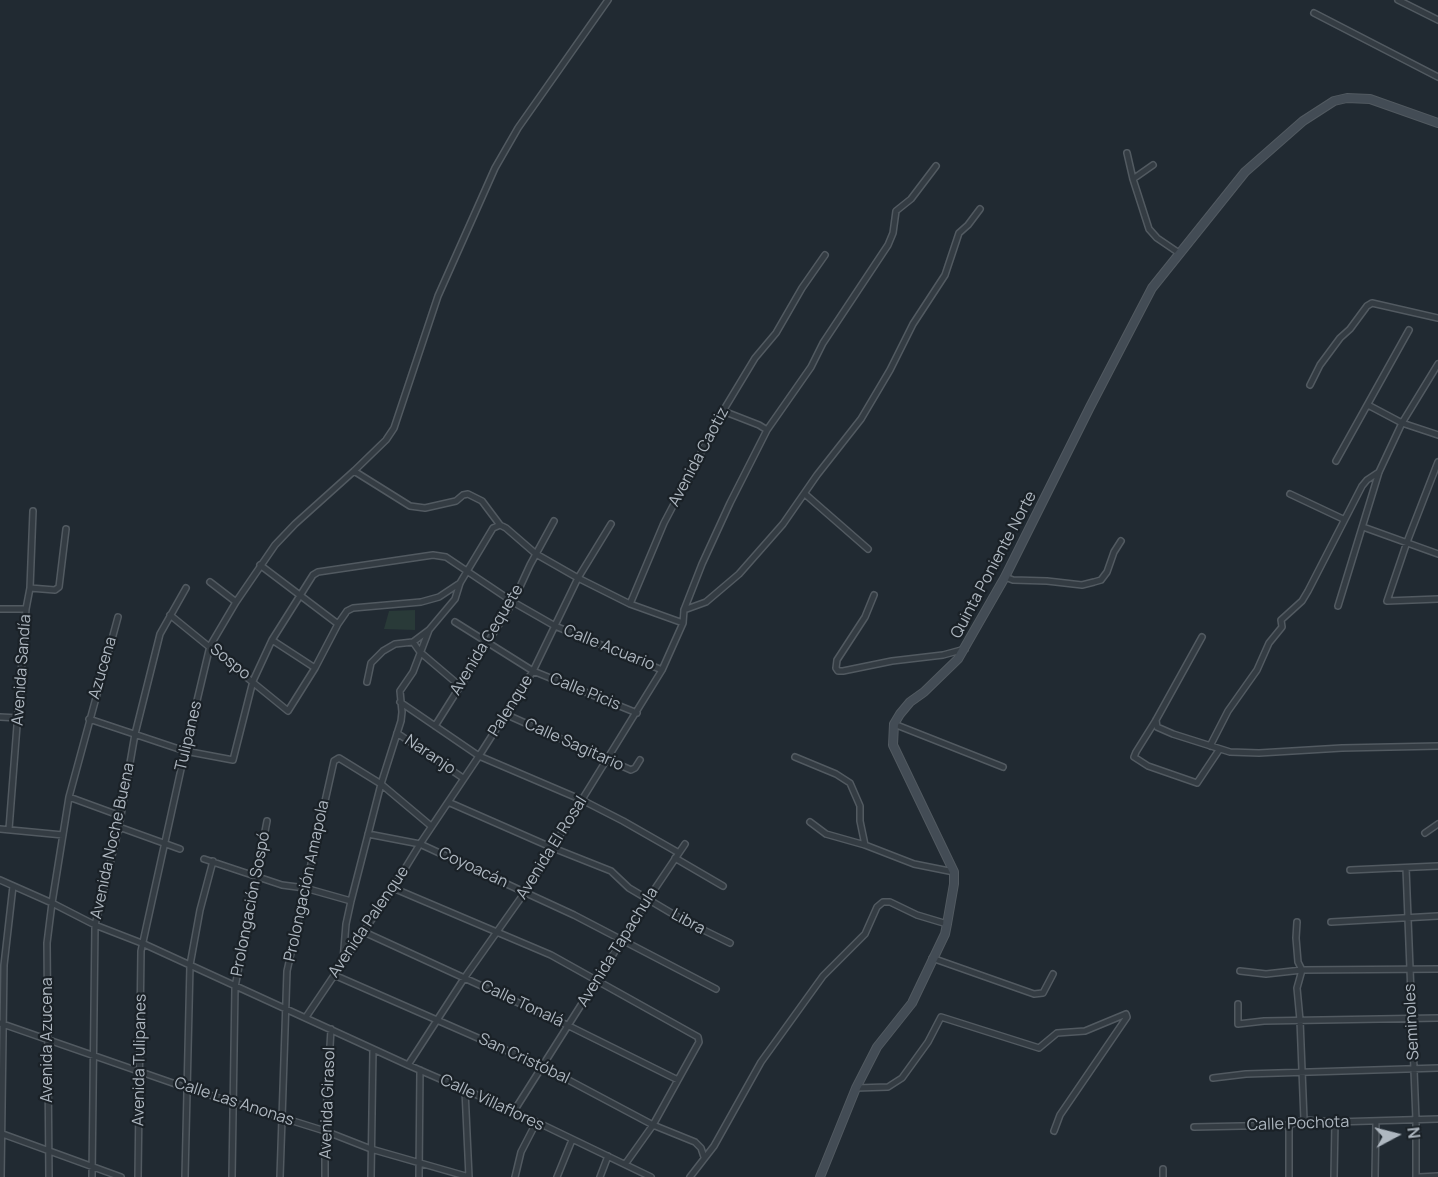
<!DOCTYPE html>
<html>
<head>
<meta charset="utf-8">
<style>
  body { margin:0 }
  #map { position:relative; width:1438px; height:1177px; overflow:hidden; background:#212a32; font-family:Manrope,sans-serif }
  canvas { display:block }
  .north { position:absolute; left:1366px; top:1105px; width:60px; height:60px; -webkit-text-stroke:4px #1a2127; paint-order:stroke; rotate:83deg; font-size:16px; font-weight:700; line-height:24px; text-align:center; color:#aeb7c0 }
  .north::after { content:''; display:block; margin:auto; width:21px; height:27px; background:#aeb7c0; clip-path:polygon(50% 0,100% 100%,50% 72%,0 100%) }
</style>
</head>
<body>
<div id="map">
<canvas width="1438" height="1177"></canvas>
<div class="north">N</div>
</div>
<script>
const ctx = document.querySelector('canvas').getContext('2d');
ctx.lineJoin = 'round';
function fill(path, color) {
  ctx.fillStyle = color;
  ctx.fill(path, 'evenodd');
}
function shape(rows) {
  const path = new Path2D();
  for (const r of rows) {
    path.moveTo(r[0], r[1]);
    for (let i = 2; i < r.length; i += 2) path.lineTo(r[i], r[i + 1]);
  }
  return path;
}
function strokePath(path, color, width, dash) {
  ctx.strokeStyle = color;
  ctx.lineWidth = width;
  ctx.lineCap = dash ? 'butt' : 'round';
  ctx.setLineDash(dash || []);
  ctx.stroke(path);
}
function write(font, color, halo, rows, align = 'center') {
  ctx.font = font + ' Manrope,sans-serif';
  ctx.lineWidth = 4.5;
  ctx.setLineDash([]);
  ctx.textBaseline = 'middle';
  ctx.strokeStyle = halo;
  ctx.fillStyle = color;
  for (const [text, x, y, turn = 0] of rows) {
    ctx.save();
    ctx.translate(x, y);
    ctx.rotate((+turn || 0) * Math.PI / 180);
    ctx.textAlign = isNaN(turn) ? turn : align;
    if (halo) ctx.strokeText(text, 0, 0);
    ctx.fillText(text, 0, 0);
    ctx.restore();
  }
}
fill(shape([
  [415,610,415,630,384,629,389,611]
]), '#293a38');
const street = shape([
  [1398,0,1438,20],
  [1314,13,1438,77],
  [1127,153,1133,179,1149,229,1157,238,1179,253],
  [1133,179,1153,165],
  [1310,385,1320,365,1340,338,1350,329,1367,306,1372,303,1438,318],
  [1368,405,1402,423,1438,435],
  [723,411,759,425,767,430],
  [1336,461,1409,330],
  [1438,462,1407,542,1387,601,1438,599],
  [354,471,410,506,425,508,456,501,463,495,468,494,482,501,500,525],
  [805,494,868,549],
  [1290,494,1343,519],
  [1363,527,1438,554],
  [260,565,338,624],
  [1005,577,1013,580,1047,581,1082,585,1094,582,1101,580,1107,572,1114,552,1121,541],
  [210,582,236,602],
  [30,588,55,590,59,587,66,529],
  [874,595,865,617,837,660,836,668,838,671,843,671,892,661,943,655,965,649],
  [630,604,664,523,723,411,755,358,776,333,802,288,825,255],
  [1338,606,1379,472,1402,423,1438,364],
  [0,609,26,609],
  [684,610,706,602,739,574,783,524,817,475,861,419,890,370,913,324,945,275,959,233,968,225,980,209],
  [170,615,288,711,315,668,338,624,347,611,353,608,421,602,439,597,460,583],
  [455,622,533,671,637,713],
  [1202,637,1156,720,1136,752,1134,757,1148,766,1197,783,1219,750],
  [272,640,315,668],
  [413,642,420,652,460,686],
  [367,682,371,663,383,651,395,644,413,642,429,630],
  [400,702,479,756,582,800,623,821,679,853],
  [505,714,631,770,635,768,640,760],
  [0,717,19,718],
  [89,719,185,751,233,760,253,681,272,640,313,575,318,572,433,555,446,557,513,602,555,626,662,670],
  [1156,720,1157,727,1173,734,1230,752,1259,753,1342,748,1438,746],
  [894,724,1003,767],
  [435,726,513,602,530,565,554,521],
  [397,733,463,778],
  [1210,746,1228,711,1257,670,1269,643,1282,627,1281,620,1302,601,1308,591,1362,486,1367,480,1379,472],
  [795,757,836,774,850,783,860,806,860,821,865,845],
  [69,797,121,816],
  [448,802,553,848,611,871,629,888,683,920,730,943],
  [810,822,826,834,865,845,914,864,954,872],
  [119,827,180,849],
  [0,829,63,835],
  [9,829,26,609,30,588,33,511],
  [1425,833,1438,824],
  [368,834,420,844,574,915,716,989],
  [675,858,723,886],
  [204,859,282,885,305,888,351,901],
  [1406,868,1416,1120,1416,1177],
  [1350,870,1438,866],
  [0,880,52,903,95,925,144,944,408,1065,514,1111,651,1177],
  [393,888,551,955,698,1037,699,1042,653,1125,626,1163],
  [1297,922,1296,938,1298,962,1302,970,1297,988,1300,1020,1304,1120],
  [1331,922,1438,916],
  [364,932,569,1026,678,1080],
  [932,958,1034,994,1043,993,1053,974],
  [343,961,346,924,351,901,381,784,401,721,402,712,400,691,413,672,429,630,455,599,460,583,493,528,500,525,506,528,536,554,578,578,630,604,683,623],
  [1240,971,1266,974,1302,970,1438,969],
  [334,975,542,1066,653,1125,695,1142,701,1148,704,1157],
  [1238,1004,1238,1024,1264,1021,1438,1018],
  [306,1017,393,888,420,844,479,756,533,671,578,578,611,524],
  [0,1023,187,1088,325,1131,371,1149,469,1177],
  [408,1065,465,977,525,892,662,670,683,623,684,610,702,564,730,503,767,430,811,367,823,343,888,245,893,233,896,211,911,199,936,166],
  [1213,1078,1246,1074,1438,1068],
  [856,1088,888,1087,902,1078,928,1042,941,1017,1039,1048,1057,1033,1085,1031,1126,1014,1127,1017,1060,1115,1054,1131],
  [465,1090,469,1177],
  [514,1111,648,899,685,844],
  [1289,1125,1289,1177],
  [1194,1127,1289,1125,1304,1120,1335,1122,1438,1119],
  [0,1133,121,1177],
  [1163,1169,1163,1177],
  [1,1177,4,965,13,886],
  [49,1177,47,943,52,903,69,797,118,617],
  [92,1177,95,925,119,827,135,734,160,634,186,588],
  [138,1177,141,951,185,751,210,646,236,602,275,545,295,524,354,471,386,440,394,428,438,296,495,168,518,128,608,0],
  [185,1177,190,965,200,910,213,861],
  [232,1177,235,987,267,821],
  [280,1177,287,971,334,761,339,758,381,784,431,826],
  [325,1177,325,1131,331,1029],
  [371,1177,373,1049],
  [419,1177,420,1070],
  [515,1177,521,1152,536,1123],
  [557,1177,572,1140],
  [600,1177,608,1156],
  [690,1177,714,1146,761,1062,823,976,865,934,877,907,883,902,890,902,917,915,947,924],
  [1334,1177,1335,1122],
  [1375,1177,1376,1121],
  [1419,1177,1438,1176]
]);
const secondary = shape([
  [820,1177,856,1088,877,1047,912,1003,945,934,947,924,954,884,954,872,893,745,894,724,900,714,910,702,924,692,958,659,1005,577,1090,407,1152,288,1245,172,1303,121,1334,101,1347,98,1370,99,1438,123]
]);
strokePath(street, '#525a61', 8);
strokePath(secondary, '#525a61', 10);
strokePath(street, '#343c43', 5);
strokePath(secondary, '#434c55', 8);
write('16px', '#aeb7c0', '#1a2127', [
  ["Avenida Caotiz",699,457,-62],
  ["Quinta Poniente Norte",994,565,-62],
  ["Avenida Cequete",487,640,-59],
  ["Calle Acuario",609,648,22],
  ["Sospo",230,662,39],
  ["Azucena",103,668,-74],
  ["Avenida Sandía",22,670,-86],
  ["Calle Picis",585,692,22],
  ["Palenque",511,706,-58],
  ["Tulipanes",189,736,-77],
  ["Calle Sagitario",574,745,24],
  ["Naranjo",430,755,34],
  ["Avenida Noche Buena",113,841,-78],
  ["Avenida El Rosal",552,848,-58],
  ["Coyoacán",473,868,25],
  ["Prolongación Amapola",307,881,-78],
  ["Prolongación Sospó",251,904,-79],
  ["Avenida Palenque",369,922,-56],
  ["Libra",688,922,28],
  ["Avenida Tapachula",618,947,-58],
  ["Calle Tonalá",522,1004,25],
  ["Seminoles",1412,1022,-93],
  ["Avenida Azucena",48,1040,-90],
  ["San Cristóbal",524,1059,25],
  ["Avenida Tulipanes",140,1060,-89],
  ["Calle Las Anonas",234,1102,18],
  ["Avenida Girasol",328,1103,-88],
  ["Calle Villaflores",492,1103,25],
  ["Calle Pochota",1298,1124,-2]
]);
</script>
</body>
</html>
